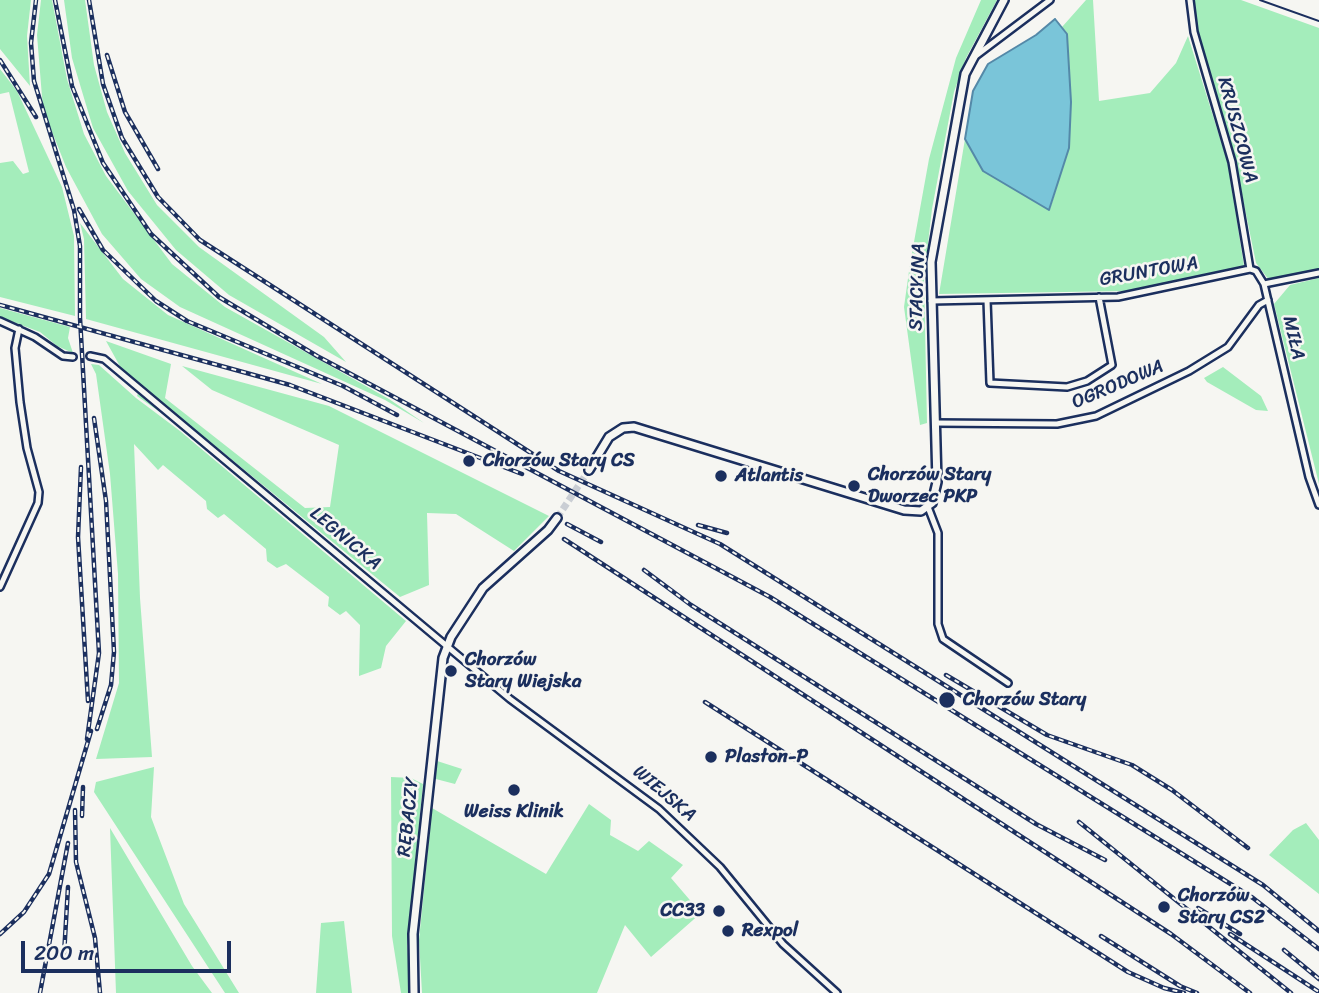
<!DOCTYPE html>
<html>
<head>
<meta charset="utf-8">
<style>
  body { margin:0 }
  #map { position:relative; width:1319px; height:993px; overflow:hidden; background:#f6f6f2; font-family:Sriracha,sans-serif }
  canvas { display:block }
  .scale { position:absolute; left:21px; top:941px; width:210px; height:32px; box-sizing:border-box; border:4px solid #1b2f5e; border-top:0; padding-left:9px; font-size:21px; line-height:24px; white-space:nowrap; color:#1b2f5e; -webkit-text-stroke:5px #f6f6f2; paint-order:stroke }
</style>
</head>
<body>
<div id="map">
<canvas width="1319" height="993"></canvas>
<div class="scale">200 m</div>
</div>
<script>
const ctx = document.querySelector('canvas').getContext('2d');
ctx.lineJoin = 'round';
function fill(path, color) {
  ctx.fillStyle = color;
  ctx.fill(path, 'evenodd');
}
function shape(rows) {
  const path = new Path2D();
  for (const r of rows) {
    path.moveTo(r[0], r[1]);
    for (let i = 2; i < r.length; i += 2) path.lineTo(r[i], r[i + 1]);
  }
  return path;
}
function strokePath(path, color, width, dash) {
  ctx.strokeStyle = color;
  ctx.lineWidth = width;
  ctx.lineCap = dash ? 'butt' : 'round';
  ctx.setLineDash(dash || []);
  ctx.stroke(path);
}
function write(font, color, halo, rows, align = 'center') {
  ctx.font = font + ' Sriracha,sans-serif';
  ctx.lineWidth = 5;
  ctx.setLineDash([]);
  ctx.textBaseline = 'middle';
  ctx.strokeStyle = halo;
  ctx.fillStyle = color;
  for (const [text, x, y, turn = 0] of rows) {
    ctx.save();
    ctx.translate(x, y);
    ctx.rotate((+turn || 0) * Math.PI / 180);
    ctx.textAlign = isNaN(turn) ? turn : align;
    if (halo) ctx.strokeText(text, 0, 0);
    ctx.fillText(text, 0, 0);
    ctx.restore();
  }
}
fill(shape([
  [0,0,31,0,27,36,30,86,0,49],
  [41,0,52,0,67,79,84,134,106,176,172,264,225,307,389,399,424,423,385,400,180,307,141,279,102,234,66,167,43,109,37,35],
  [64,0,85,0,94,65,107,112,125,153,157,205,199,247,324,337,346,362,229,295,176,250,128,191,93,128,72,58],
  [981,0,997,0,966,58,954,92,932,209,924,277,927,423,920,425,904,307,910,264,929,159,956,58],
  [1086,0,1093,0,1099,101,1150,93,1176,63,1188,36,1228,164,1244,266,1127,291,939,294,965,139,983,171,1050,209,1069,148,1071,102,1067,34,1062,27],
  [1192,0,1241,0,1319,28,1319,270,1269,280,1256,263,1236,165,1204,66],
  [0,69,17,91,62,187,74,236,75,316,0,297,0,163,13,161,23,174,29,172,9,92,0,94],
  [80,223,123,279,168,315,322,384,86,319,84,239],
  [1319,278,1319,484,1274,304,1290,285],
  [0,308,70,327,68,338,73,353,57,346,40,332,0,317],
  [106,341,171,364,165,398,305,508,330,507,339,445,212,390,182,366,329,406,549,516,514,551,456,514,427,513,429,585,400,597,122,370],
  [91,364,99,365,136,398,180,431,406,621,386,646,381,668,359,676,360,625,346,611,340,615,328,606,329,597,286,564,277,568,267,561,266,549,224,514,218,518,207,509,206,501,163,465,158,470,134,444,140,598,152,757,96,759,119,683,118,574,110,474,96,374],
  [1223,367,1261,396,1268,411,1256,410,1207,382,1204,378],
  [138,393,199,441,421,627,167,417,137,396],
  [434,760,462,769,455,784,432,778],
  [154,767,151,817,184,904,239,993,225,993,94,792,96,782],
  [391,777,411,778,423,784,407,945,412,993,401,993,392,936],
  [589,804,611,820,610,835,638,851,649,841,683,865,671,878,701,913,651,957,625,925,597,993,422,993,419,940,432,808,546,874],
  [1306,823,1319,840,1319,894,1269,855,1293,830],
  [110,828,192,966,212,993,116,993],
  [344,921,352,993,316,993,321,923]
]), '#a4edbb');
const water = shape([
  [1055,19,1067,34,1071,102,1069,148,1049,210,983,171,965,139,973,91,988,64,1036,35,1055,19]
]);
fill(water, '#7ac5d9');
strokePath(water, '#5489a8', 2);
strokePath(shape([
  [73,357,90,356]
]), '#caced4', 5, [5, 2.5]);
strokePath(shape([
  [557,518,589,470]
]), '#caced4', 7, [7, 3.5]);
const minor = shape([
  [1190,0,1194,32,1232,162,1250,269],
  [977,55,1050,0],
  [1264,284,1319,273],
  [987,300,990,383,1067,387,1087,381,1112,365,1099,297],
  [931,301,1118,297,1250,269,1256,271,1264,284,1309,477,1319,505],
  [0,321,35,337,63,356,73,357],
  [90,356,104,359,510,699,659,809,720,867,783,944,837,993],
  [935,423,1057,424,1096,416,1189,371,1228,347,1259,305,1268,300],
  [928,507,938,533,938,624,943,639,1008,683],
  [0,587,38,503,39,492,27,448,20,402,15,348,19,329]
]);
const tertiary = shape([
  [589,470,609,437,623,428,634,427,904,510,921,511,932,503,937,482,931,262,965,74,1004,0],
  [414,993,413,934,443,658,451,637,483,588,548,530,557,518]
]);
strokePath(minor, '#1b2f5e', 10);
strokePath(tertiary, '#1b2f5e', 12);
strokePath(minor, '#f6f6f2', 5);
strokePath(tertiary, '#f6f6f2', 7);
strokePath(shape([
  [1260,0,1319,21]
]), '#1b2f5e', 2);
const rail = shape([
  [36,0,31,43,34,81,74,210,80,246,80,318,99,653,87,739],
  [55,0,72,86,103,163,151,234,219,297,317,356,770,597,1253,898,1319,949],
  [89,0,103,84,122,138,158,197,200,240,559,471,720,544,1263,885,1319,931],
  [107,55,125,112,158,169],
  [0,60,36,117],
  [79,209,103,250,156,301,187,321,343,386,397,415],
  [0,305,290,385,522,474],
  [94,418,106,501,114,652,111,685,97,729],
  [81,467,78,537,88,701],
  [567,524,601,542],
  [698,525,727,533],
  [564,539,1171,934,1250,993],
  [644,570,691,605,1036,824,1105,860],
  [946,675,1047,735,1132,765,1172,790,1248,848],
  [705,702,1128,972,1164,988,1184,993],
  [75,810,76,862,95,938,100,993],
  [82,816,83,787],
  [1079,822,1291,993],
  [1198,908,1240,934],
  [0,934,24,912,49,874,91,731],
  [1230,934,1319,992],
  [1101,936,1180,986,1197,993],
  [1284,950,1319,979],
  [64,955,68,887],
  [40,993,68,843]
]);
strokePath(rail, '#1b2f5e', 4.5);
strokePath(rail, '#f6f6f2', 2, [5]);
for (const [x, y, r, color] of [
  [469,461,7,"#1b2f5e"],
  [721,476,7,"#1b2f5e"],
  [854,486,7,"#1b2f5e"],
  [451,671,7,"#1b2f5e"],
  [947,700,9,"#1b2f5e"],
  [711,757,7,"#1b2f5e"],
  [514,790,7,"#1b2f5e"],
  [1164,907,7,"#1b2f5e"],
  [719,911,7,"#1b2f5e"],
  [728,931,7,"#1b2f5e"]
]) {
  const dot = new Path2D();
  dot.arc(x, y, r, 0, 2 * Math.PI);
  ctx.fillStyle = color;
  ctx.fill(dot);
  strokePath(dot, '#f6f6f2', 2.5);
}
write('19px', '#1b2f5e', '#f6f6f2', [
  ["KRUSZCOWA",1237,130,75],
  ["GRUNTOWA",1149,272,-10],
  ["STACYJNA",918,287,-88],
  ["MIŁA",1293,338,77],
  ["OGRODOWA",1118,385,-23],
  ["LEGNICKA",345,539,40],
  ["WIEJSKA",664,794,40],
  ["RĘBACZY",409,817,-84]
]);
write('bold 19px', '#1b2f5e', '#f6f6f2', [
  ["Chorzów Stary CS",483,461],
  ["Chorzów Stary",868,475],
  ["Dworzec PKP",868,497],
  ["Atlantis",735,476],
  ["Chorzów",465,660],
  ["Stary Wiejska",465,682],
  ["Chorzów Stary",963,700],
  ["Plaston-P",725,757],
  ["Weiss Klinik",514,812,"center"],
  ["Chorzów",1178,896],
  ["Stary CS2",1178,918],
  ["CC33",705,911,"right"],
  ["Rexpol",742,931]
], 'left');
</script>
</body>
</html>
